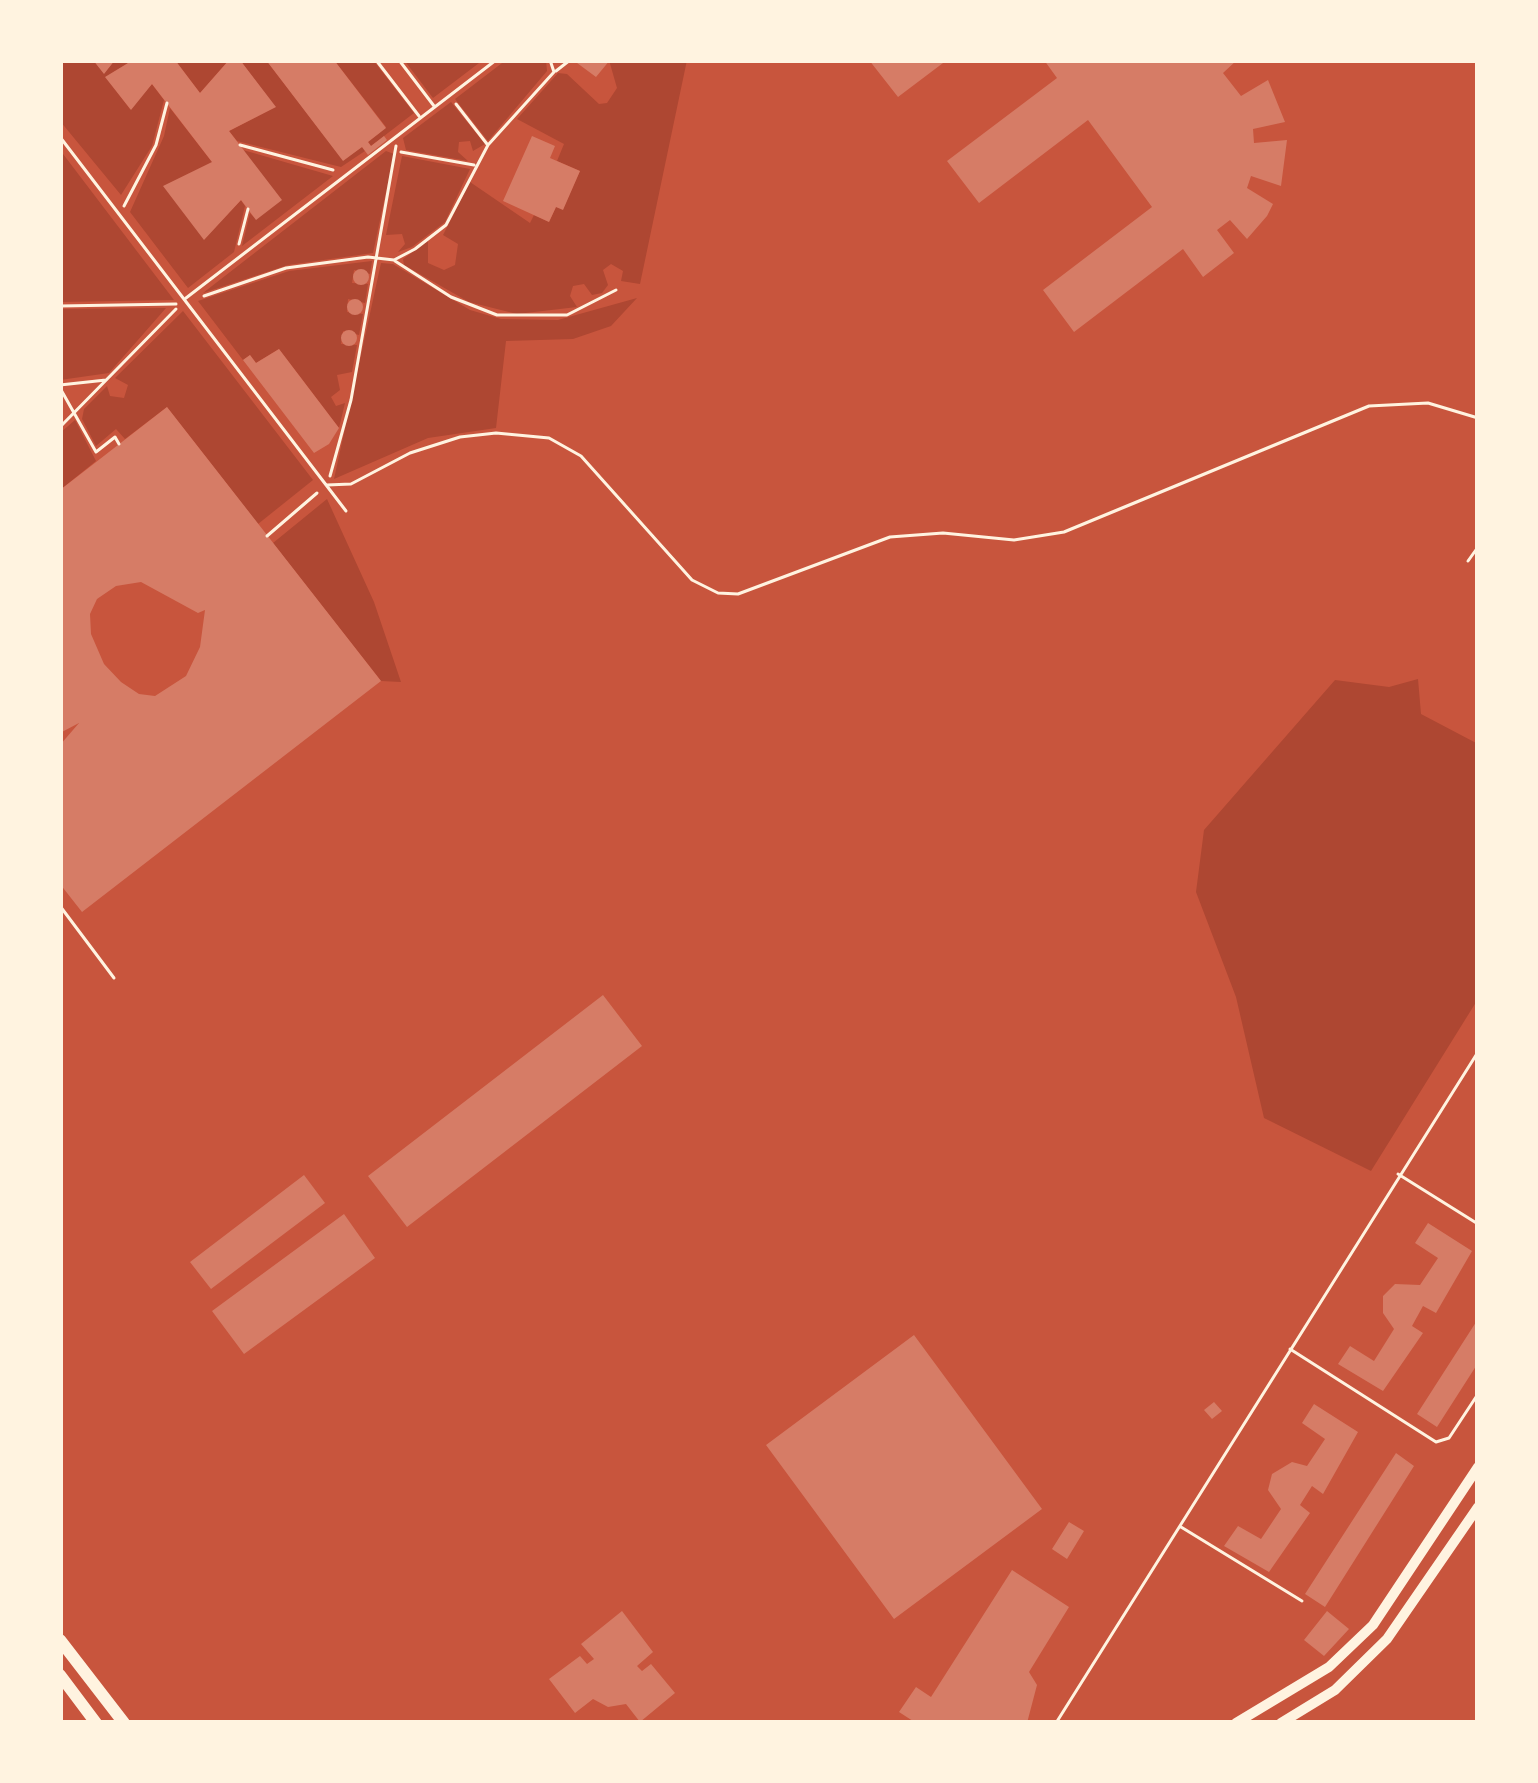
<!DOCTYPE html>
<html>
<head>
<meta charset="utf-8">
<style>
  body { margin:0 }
  #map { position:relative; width:1538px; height:1783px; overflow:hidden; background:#c8553d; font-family:Helvetica,sans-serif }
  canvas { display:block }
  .frame { position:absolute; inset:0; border:63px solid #fff3e0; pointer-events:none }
</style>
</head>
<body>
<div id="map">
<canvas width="1538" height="1783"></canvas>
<div class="frame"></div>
</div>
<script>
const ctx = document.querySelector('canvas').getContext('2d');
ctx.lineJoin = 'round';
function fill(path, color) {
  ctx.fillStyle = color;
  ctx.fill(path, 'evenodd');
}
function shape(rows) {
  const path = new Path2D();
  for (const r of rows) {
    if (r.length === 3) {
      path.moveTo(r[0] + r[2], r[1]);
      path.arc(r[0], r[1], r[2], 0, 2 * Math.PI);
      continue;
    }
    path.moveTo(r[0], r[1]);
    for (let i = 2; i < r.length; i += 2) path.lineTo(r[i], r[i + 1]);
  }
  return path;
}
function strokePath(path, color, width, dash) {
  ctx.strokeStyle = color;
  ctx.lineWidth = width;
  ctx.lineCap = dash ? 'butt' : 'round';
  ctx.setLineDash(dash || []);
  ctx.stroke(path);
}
fill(shape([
  [60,60,93,60,104,73,115,60,133,60,106,77,130,109,152,84,164,100,152,146,121,195,60,121],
  [175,60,229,60,200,93],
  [240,60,266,60,343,160,362,147,365,151,341,167,237,141,229,131,275,107],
  [334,60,373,60,414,113,371,146,368,142,386,127],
  [404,60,474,62,483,60,433,98],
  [506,60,546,60,547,71,488,141,455,99],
  [609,60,687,60,640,284,621,281,623,271,611,264,603,270,608,285,602,293,592,295,584,284,573,286,570,296,577,307,517,314,469,302,404,265,403,259,428,241,428,263,444,270,455,265,458,244,443,235,470,182,530,223,534,215,549,222,556,207,563,209,580,171,557,161,564,144,517,119,558,73,567,74,599,104,607,103,617,88],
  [451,102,485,144,473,151,470,141,459,142,458,152,468,161,406,150,403,138],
  [170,108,212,162,204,239,241,200,245,206,234,252,188,288,130,212,164,136],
  [60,150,174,300,60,302],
  [243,150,333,176,242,246,250,213,256,219],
  [386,151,394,154,373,253,288,265,203,293],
  [402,156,470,169,445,222,412,247,398,252,405,244,402,234,386,235],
  [372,261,370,274,354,270,352,283,368,284,365,303,348,299,347,312,363,314,359,335,343,331,341,344,357,345,352,372,337,375,340,390,331,397,336,406,345,403,339,428,279,349,256,363,250,355,243,360,198,301,289,271],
  [381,263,393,264,470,310,501,319,558,320,637,298,611,326,573,339,506,341,496,428,428,438,334,479],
  [166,308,109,373,60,380,60,309],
  [183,311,313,480,258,524,167,407,125,439,116,429,96,446,82,419,84,409,107,386,110,396,124,398,128,385,115,378],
  [75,420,96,461,60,490,60,433],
  [327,499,374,602,401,682,381,681,273,543],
  [1418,679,1421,714,1478,744,1478,999,1371,1171,1264,1118,1236,997,1196,892,1204,830,1335,680,1389,687]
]), '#ae4732');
fill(shape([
  [93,60,115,60,104,74],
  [133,60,175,60,200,93,229,60,240,60,276,107,229,131,282,200,256,220,241,200,204,240,163,186,212,162,152,84,131,110,105,77],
  [266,60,334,60,386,128,368,142,371,146,384,136,387,140,368,155,362,147,343,161],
  [573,60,610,60,596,77],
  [869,60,947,60,898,97],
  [1044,60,1237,60,1223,73,1241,96,1268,80,1285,122,1253,129,1254,143,1287,140,1281,186,1251,176,1247,188,1273,204,1267,216,1247,239,1230,220,1217,230,1234,253,1203,277,1183,249,1074,332,1043,290,1152,207,1088,120,979,203,947,161,1057,78],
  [532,136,555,146,550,158,580,171,563,210,556,207,549,222,503,201],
  [361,277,8],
  [355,307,8],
  [349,338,8],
  [279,349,339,428,329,444,314,453,243,360,250,355,256,363],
  [167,407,381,681,82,912,60,884,60,745,79,723,60,733,60,490],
  [141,582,198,613,205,610,200,647,186,676,155,696,139,694,121,682,104,664,91,634,90,614,97,599,116,586],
  [603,995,642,1046,407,1227,368,1176],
  [304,1175,325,1203,211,1289,190,1262],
  [344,1214,375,1258,244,1354,212,1311],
  [1428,1223,1472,1251,1436,1313,1423,1306,1412,1326,1423,1333,1383,1391,1338,1364,1350,1346,1374,1361,1394,1329,1383,1313,1383,1296,1395,1284,1420,1285,1438,1258,1415,1243],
  [1478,1319,1478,1363,1437,1427,1417,1414],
  [914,1335,1042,1509,894,1619,766,1445],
  [1214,1402,1222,1411,1212,1419,1204,1410],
  [1314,1404,1358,1432,1323,1494,1312,1486,1300,1505,1310,1513,1269,1572,1224,1546,1238,1526,1261,1539,1281,1509,1268,1490,1272,1474,1292,1462,1307,1466,1325,1439,1302,1423],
  [1396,1453,1414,1466,1325,1607,1305,1594],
  [1069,1522,1084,1531,1067,1559,1052,1549],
  [1012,1570,1069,1607,1029,1672,1037,1685,1027,1723,916,1723,899,1712,916,1687,931,1697],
  [622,1611,653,1652,637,1666,642,1671,651,1664,675,1693,640,1722,626,1704,608,1707,593,1699,575,1713,549,1679,580,1656,587,1664,594,1659,581,1644],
  [1327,1611,1349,1629,1324,1656,1304,1640]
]), '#d67c66');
strokePath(shape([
  [556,71,570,60],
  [456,104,487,144],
  [240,145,333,170],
  [401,152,474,165],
  [124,206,156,145,167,103],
  [239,244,248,209],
  [395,261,451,297,497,315,567,315,616,290],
  [204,296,286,268,368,257,394,260,415,249,446,225,488,145,554,72,550,60],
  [60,306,176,304],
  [60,385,106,380],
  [60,388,96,452,115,437,119,444],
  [60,427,176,309],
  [330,476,351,400,396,146],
  [267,536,317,493]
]), '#fff3e0', 3);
strokePath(shape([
  [376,60,419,116],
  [399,60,434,106],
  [60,137,346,511],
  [186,298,496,60],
  [327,485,351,484,410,453,460,437,496,433,549,438,581,456,692,580,718,593,738,594,890,537,943,533,1014,540,1064,532,1369,406,1428,403,1478,418],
  [1468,561,1478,547],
  [60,906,114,978],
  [1398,1174,1478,1224],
  [1290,1349,1436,1442,1449,1438,1478,1394],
  [1181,1527,1302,1601],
  [1056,1723,1478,1052]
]), '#fff3e0', 3);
strokePath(shape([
  [1236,1723,1329,1667,1373,1625,1478,1467],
  [1281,1723,1335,1690,1387,1639,1478,1507]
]), '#fff3e0', 10);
strokePath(shape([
  [60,1640,124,1723],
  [60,1675,96,1723]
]), '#fff3e0', 12);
</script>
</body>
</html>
